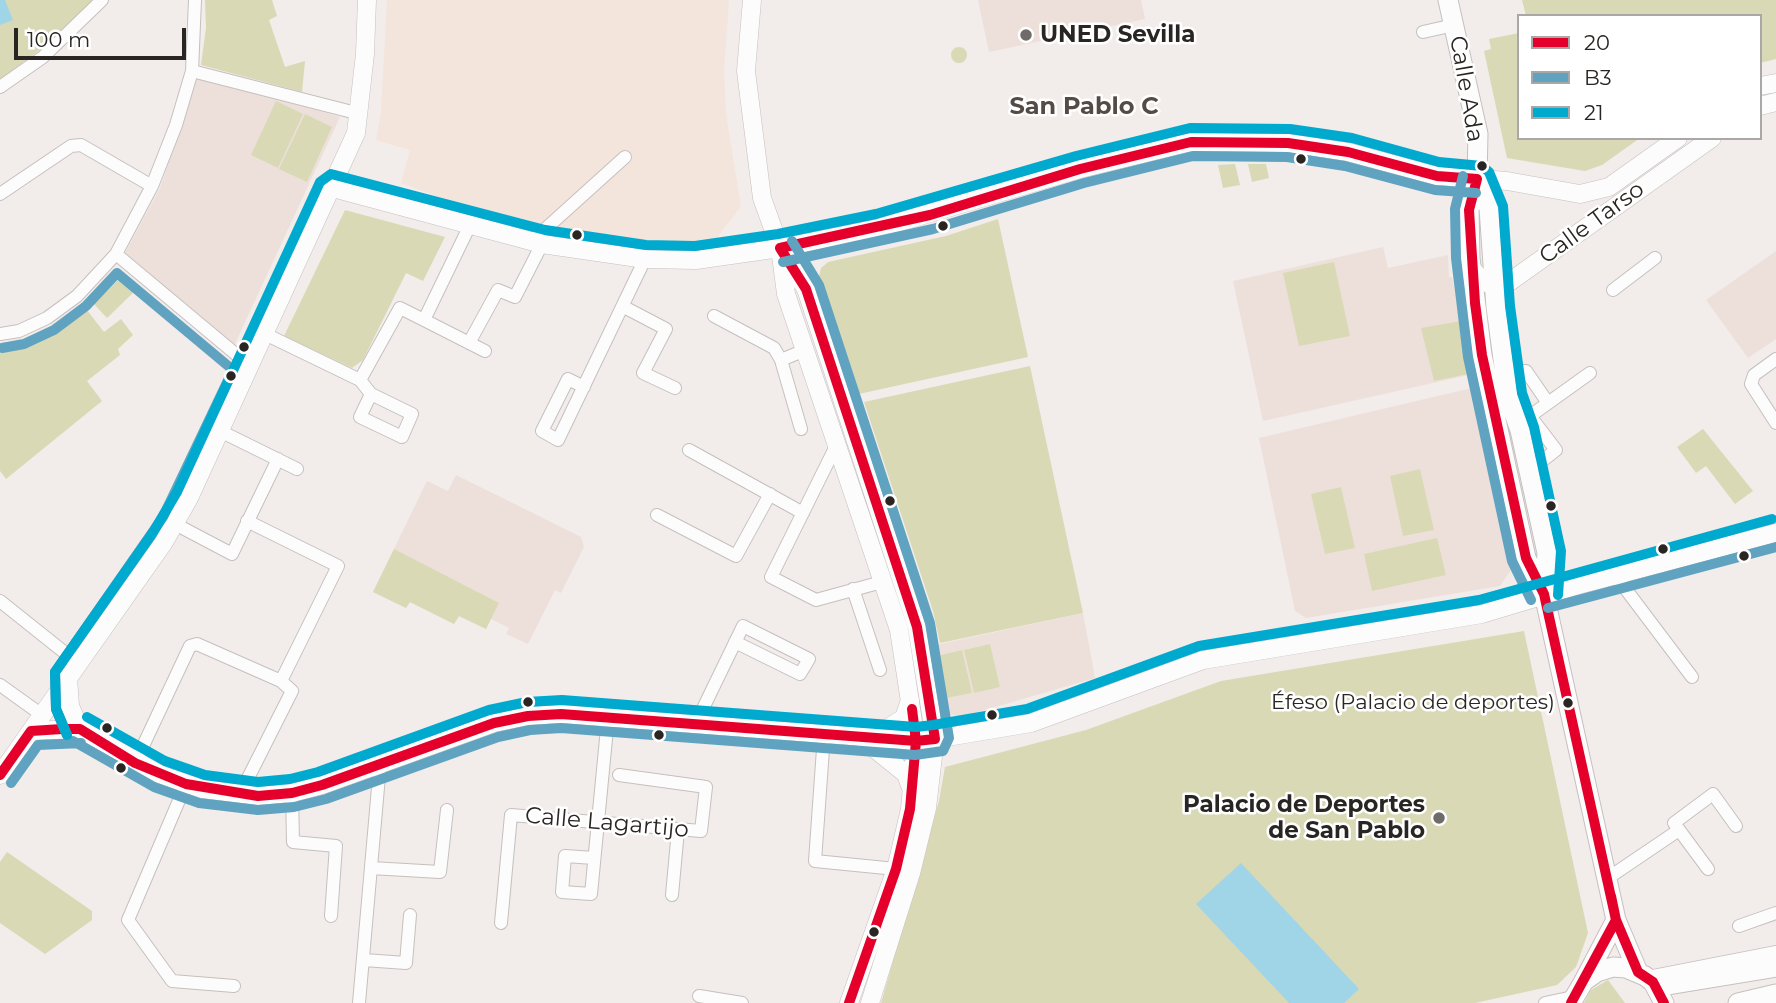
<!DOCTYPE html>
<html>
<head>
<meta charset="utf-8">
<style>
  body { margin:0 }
  #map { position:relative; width:1776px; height:1003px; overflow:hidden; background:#f2ecea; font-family:Montserrat,sans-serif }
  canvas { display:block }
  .legend { position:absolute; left:1517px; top:14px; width:245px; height:126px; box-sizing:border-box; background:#fff; border:2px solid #a9a8a7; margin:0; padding:9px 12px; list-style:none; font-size:21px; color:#292523 }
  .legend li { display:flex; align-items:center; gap:14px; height:35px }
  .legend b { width:35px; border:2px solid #a9a8a7 }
  .scale { position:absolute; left:14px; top:28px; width:172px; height:32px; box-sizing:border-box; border:4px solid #292523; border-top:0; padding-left:9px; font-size:21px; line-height:24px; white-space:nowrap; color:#292523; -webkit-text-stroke:5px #fff; paint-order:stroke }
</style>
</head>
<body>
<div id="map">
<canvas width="1776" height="1003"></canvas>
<ul class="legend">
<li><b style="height:9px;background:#e4002b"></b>20</li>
<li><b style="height:9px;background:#60a3c0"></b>B3</li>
<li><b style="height:9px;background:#00a9ce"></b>21</li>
</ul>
<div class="scale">100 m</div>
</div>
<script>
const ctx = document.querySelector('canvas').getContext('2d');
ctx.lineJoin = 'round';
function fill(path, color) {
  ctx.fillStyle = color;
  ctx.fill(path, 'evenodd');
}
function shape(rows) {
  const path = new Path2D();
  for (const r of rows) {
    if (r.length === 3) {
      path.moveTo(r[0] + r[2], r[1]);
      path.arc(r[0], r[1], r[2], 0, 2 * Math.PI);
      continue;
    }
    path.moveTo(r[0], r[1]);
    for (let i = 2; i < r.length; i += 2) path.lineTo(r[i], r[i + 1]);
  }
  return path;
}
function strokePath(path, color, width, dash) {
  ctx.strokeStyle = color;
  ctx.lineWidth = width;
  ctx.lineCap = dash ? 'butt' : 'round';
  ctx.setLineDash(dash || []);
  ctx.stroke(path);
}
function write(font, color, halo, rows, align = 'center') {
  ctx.font = font + ' Montserrat,sans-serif';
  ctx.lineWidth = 5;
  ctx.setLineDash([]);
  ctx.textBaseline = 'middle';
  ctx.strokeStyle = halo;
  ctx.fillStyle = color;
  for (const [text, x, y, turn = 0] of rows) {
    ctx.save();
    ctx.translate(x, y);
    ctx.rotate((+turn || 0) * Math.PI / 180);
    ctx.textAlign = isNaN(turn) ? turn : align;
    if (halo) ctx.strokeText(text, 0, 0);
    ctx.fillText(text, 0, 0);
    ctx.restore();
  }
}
fill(shape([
  [978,0,1141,0,1145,19,989,52],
  [198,75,340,117,234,346,125,253,160,188],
  [1383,247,1388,268,1448,255,1449,277,1452,277,1473,374,1263,421,1233,281],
  [1776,251,1776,339,1748,358,1706,300],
  [1472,388,1511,570,1500,586,1306,618,1295,611,1259,438],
  [456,475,581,537,584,547,561,593,555,590,528,644,506,634,509,628,491,619,486,629,459,616,454,624,410,602,406,608,373,592,427,481,448,491],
  [1083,613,1095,678,961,717,949,714,943,708,931,646]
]), '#ede0da');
fill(shape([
  [387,0,729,0,724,71,726,115,741,206,709,248,531,231,401,183,410,150,376,140,381,113]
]), '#f3e5dc');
fill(shape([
  [0,0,93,0,44,47,0,79],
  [205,0,272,0,277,16,269,20,285,67,305,61,302,92,201,65,206,28],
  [1522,0,1776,0,1776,59,1760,63,1760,16,1526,16],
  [1519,33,1519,138,1640,138,1602,165,1585,171,1507,158,1484,51,1491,49,1489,39],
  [959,55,8],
  [276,101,303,114,278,168,251,155],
  [305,114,332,127,307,182,279,169],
  [1235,164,1240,185,1223,188,1218,165],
  [1248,164,1266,164,1269,178,1252,182],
  [345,210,445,237,423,281,406,273,363,360,352,368,284,336],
  [998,219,1028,357,854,395,818,280,821,268,828,262,946,236],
  [1334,262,1350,336,1299,346,1283,273],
  [121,277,135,291,107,318,94,304],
  [83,305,104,332,121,319,133,335,118,349,120,355,87,381,102,401,6,479,0,471,0,343,19,342,50,327],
  [1461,321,1473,373,1434,381,1421,328],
  [1030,366,1083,613,940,643,933,611,864,402],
  [1703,429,1753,491,1735,504,1706,466,1696,473,1677,447],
  [1420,469,1434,530,1403,536,1390,476],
  [1341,487,1355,548,1325,554,1311,494],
  [1437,538,1446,575,1372,591,1364,554],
  [394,549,499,603,486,629,459,616,454,624,410,602,406,608,373,592],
  [1524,631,1588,933,1576,967,1557,985,1475,1003,881,1003,939,801,945,767,1086,730,1221,681],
  [990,644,1000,687,974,693,964,650],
  [962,650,972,693,946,698,937,656],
  [7,852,92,911,92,920,45,954,0,923,0,862],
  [1608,980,1625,1003,1584,1003,1591,990]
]), '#d9d9b6');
fill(shape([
  [0,0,5,0,13,20,0,25],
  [1241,863,1359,989,1344,1003,1289,1003,1196,904]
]), '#a0d5e8');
const street = shape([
  [1423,32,1454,25],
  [192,71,360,114],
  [0,87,43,57,102,0],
  [0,194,71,146,81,145,152,186],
  [532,241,625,157],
  [116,254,250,366],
  [1613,290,1655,258],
  [624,307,666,329,643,373,675,388],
  [714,316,774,348,781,360],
  [424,320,485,351],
  [0,334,19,331,47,318,77,296,116,254,152,186,176,125,192,71,195,0],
  [265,334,360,380,371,394,412,414,402,437,360,417,371,394],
  [469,343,498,290,515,297,542,244],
  [1776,359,1754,375,1751,384,1776,423],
  [1505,371,1526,371,1548,403],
  [360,380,400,308,424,320,470,225],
  [584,387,568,379,542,431,558,440,645,259],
  [801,429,781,360,805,350],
  [220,431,297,469],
  [836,446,771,577,816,600,882,582],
  [689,450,803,513],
  [1529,471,1556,450,1530,416,1590,373],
  [657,515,736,556,770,494],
  [247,521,338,566,281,681],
  [175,524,232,554,278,459],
  [1615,575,1692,677],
  [853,589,880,670],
  [0,601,79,664],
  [0,685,42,715],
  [695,725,743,626,809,659,800,674,735,642],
  [824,735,815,861,896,869],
  [135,763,190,646,197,644,281,681,292,691,240,794],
  [186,784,128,920,172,981,234,986],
  [292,793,293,842,336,846,331,916],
  [594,858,565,856,562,892,591,894,608,718],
  [371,868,440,872,447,810],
  [1708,869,1674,823,1713,794,1736,826],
  [1608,878,1679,830],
  [672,895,678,830],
  [501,923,511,815,701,831,706,787,619,775],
  [1739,926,1776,913],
  [364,960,406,963,410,915],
  [1653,976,1776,952],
  [699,996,742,1003],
  [359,1003,380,765],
  [1545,1003,1573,997]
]);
const secondary = shape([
  [752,0,746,71,762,198,780,248,806,289,917,627,935,739,927,808,911,873,870,1003],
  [1760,86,1776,83],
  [1760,106,1776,102],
  [333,188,542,244,645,259,696,260,780,248,879,228,1080,169,1191,142,1288,143,1348,152,1437,176,1507,181,1580,194,1609,187,1678,138],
  [781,255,786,294,899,630,916,741,910,809,896,869,849,1003],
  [1471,268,1483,281,1495,287,1508,283,1712,138],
  [68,678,70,706,80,729],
  [80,729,159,774,202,789,258,796,292,793,322,785,494,723,528,716,561,714,916,741,935,739,1031,723,1203,660,1482,614,1582,584,1776,533],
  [31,731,80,729],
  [867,735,888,728,904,718,910,700],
  [860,737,906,774,911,788],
  [0,775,164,542,189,498,356,133,365,54,367,0]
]);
const primary = shape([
  [1448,0,1478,134,1477,179,1469,210,1470,258,1482,355,1526,558,1544,594,1616,920,1638,972],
  [1477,179,1489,208,1496,307,1508,396,1520,430,1547,553,1545,593],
  [1584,981,1616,920],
  [1653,982,1668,985,1776,967],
  [1571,1003,1584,981,1597,972,1613,967,1626,968,1645,976,1653,982,1664,1003],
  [1738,1003,1776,994]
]);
strokePath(street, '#c5c0bf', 14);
strokePath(secondary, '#c5c0bf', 19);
strokePath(primary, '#c5c0bf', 21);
strokePath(street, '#fdfcfc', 12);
strokePath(secondary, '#fdfcfc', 18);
strokePath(primary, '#fdfcfc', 19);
strokePath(shape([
  [1477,179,1469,210,1475,303,1482,355,1526,558,1544,594,1616,920,1638,972,1653,982,1664,1003],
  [780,248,930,215,1080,169,1191,142,1288,143,1348,152,1437,176,1477,179],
  [0,775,31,731,62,729,80,729,135,763,186,784,258,796,292,793,322,785,494,723,528,716,561,714,916,741,935,739,917,627,806,289,780,248],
  [849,1003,896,869,910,809,916,741,912,709],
  [1571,1003,1616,920,1611,896]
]), '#e4002b', 10);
strokePath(shape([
  [1463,176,1455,209,1456,258,1468,357,1512,561,1531,600],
  [783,262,933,229,1084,183,1193,156,1287,157,1345,166,1435,190,1476,193],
  [2,348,24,344,54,330,86,306,117,273,233,370,163,517,55,672,56,709,67,735],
  [1548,608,1776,547],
  [73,741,154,787,199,803,258,810,294,807,326,799,498,737,530,730,561,728,915,755,943,751,949,738,930,623,819,285,792,241],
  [11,783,38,745,81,743]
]), '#60a3c0', 10);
strokePath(shape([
  [87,717,165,761,205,775,258,782,290,779,318,772,489,710,527,702,562,700,916,727,933,725,1027,709,1199,646,1479,600,1772,519],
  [67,735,56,709,55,672,152,534,177,492,320,182,331,174,545,230,646,245,695,246,778,234,876,214,1076,156,1190,128,1290,129,1352,138,1439,162,1482,166,1489,172,1503,206,1510,306,1522,393,1534,427,1561,551,1558,595]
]), '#00a9ce', 10);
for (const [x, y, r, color] of [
  [1026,35,7,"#6f6b69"],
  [1301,159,6,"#292523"],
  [1482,166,6,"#292523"],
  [943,226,6,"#292523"],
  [577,235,6,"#292523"],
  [244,347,6,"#292523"],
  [231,376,6,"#292523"],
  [890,501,6,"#292523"],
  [1551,506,6,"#292523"],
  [1663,549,6,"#292523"],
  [1744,556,6,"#292523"],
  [528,702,6,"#292523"],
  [1568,703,6,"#292523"],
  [992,715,6,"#292523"],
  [107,728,6,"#292523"],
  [659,735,6,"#292523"],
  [121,768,6,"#292523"],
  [1439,818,7,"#6f6b69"],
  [874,932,6,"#292523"]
]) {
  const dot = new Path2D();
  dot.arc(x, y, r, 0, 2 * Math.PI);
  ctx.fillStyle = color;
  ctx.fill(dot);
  strokePath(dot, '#fff', 2.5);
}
write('21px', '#292523', '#fff', [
  ["Éfeso (Palacio de deportes)",1555,703]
], 'right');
write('bold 23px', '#292523', '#fff', [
  ["UNED Sevilla",1040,35],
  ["Palacio de Deportes",1425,805,"right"],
  ["de San Pablo",1425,831,"right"]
], 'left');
write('23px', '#292523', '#fff', [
  ["Calle Ada",1466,89,80],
  ["Calle Tarso",1592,223,-36],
  ["Calle Lagartijo",607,823,5]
]);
write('bold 24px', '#544b47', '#fff', [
  ["San Pablo C",1084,107]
]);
</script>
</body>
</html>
